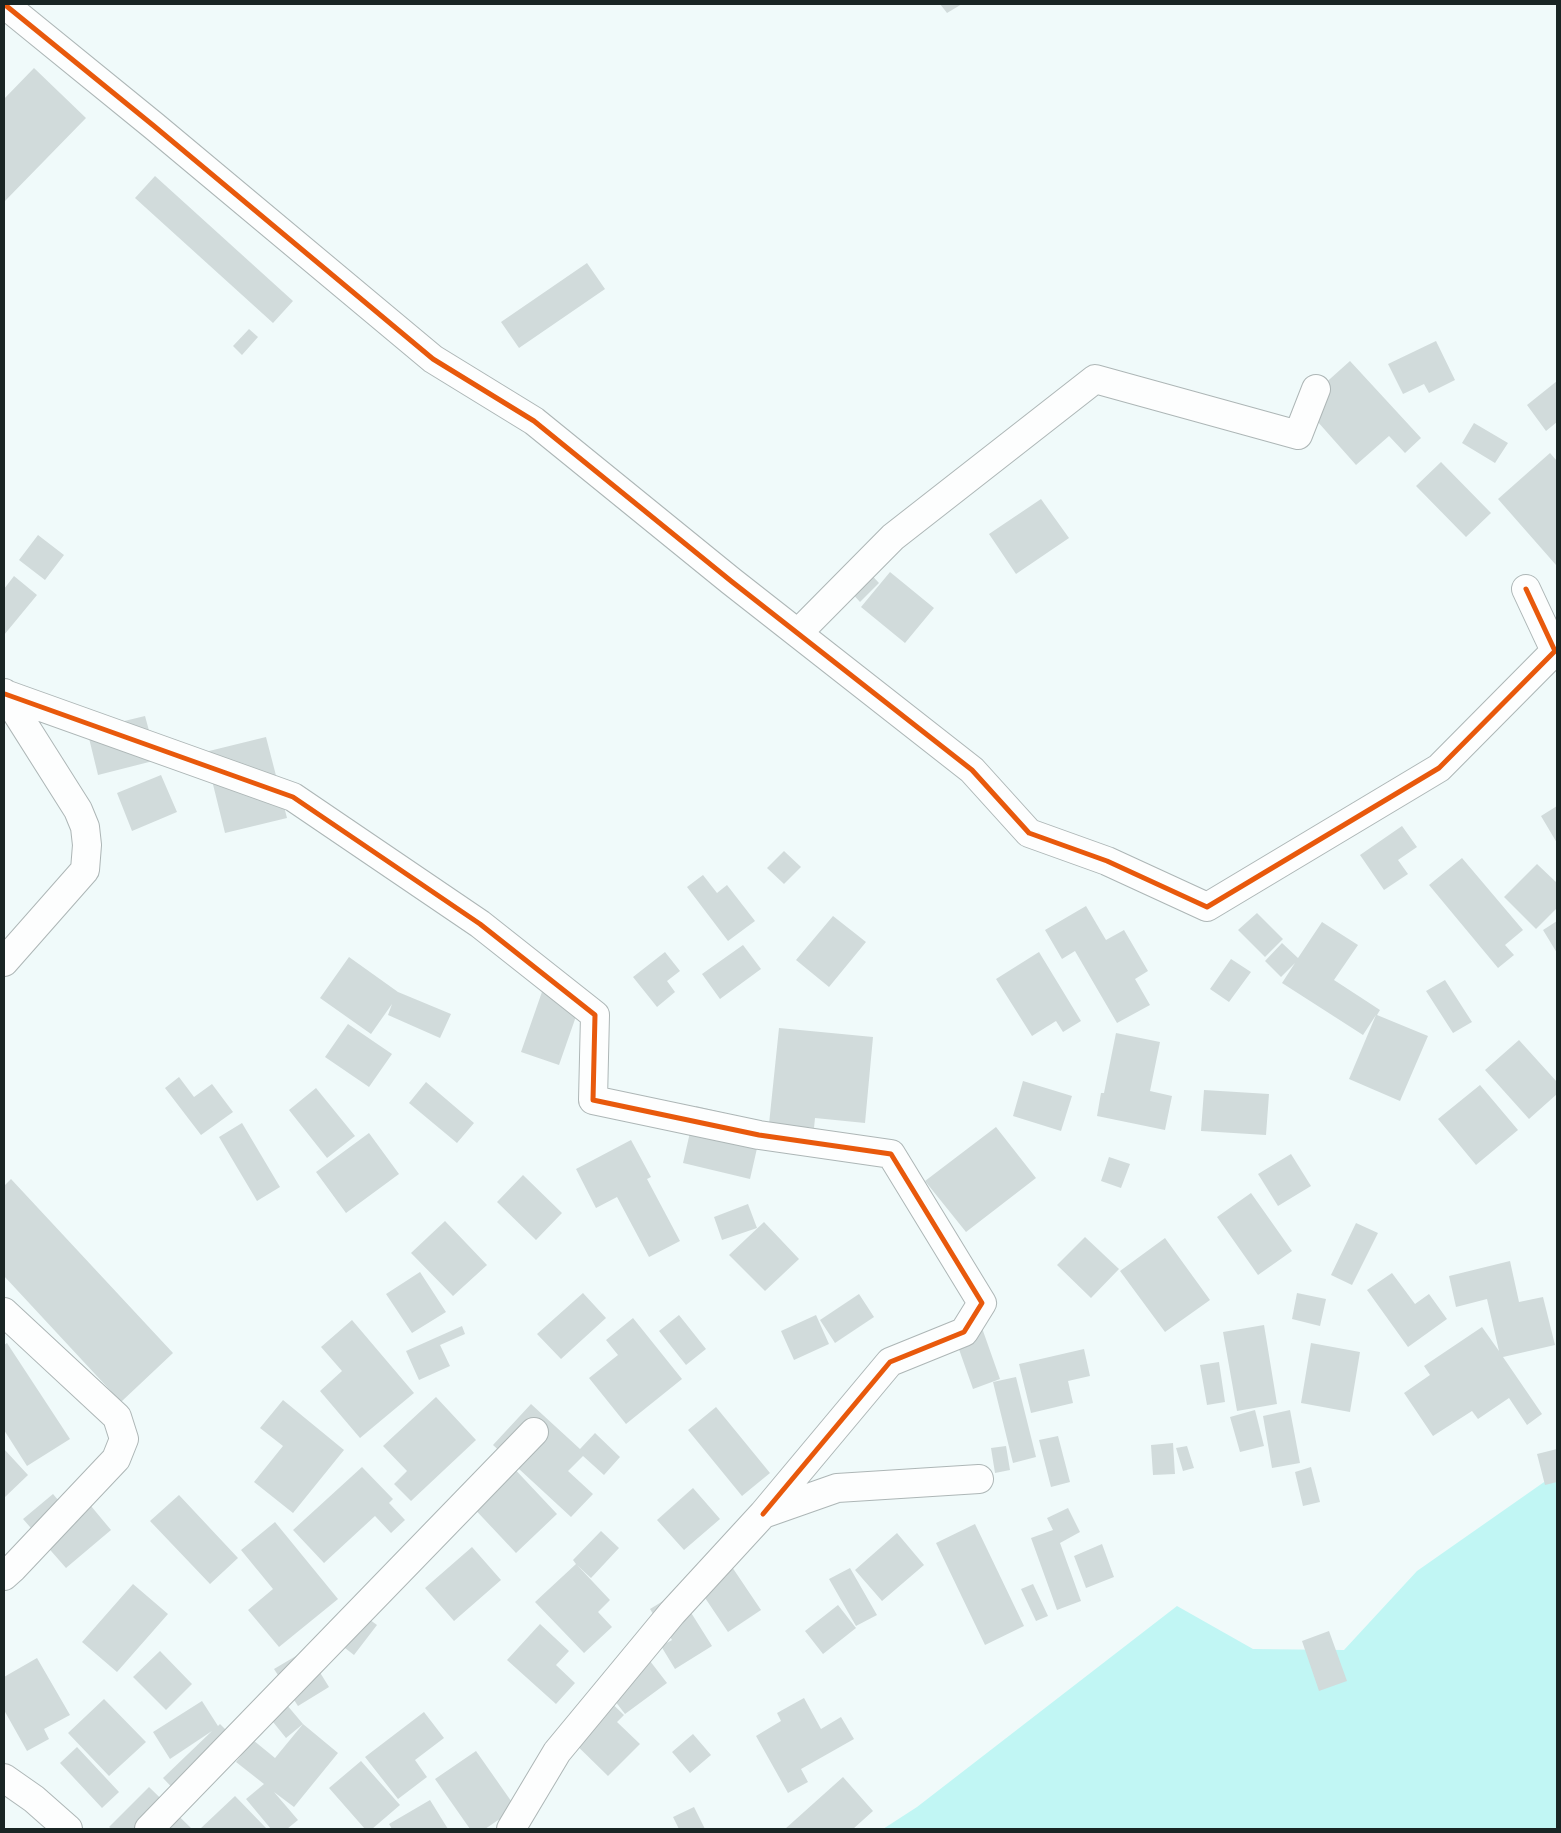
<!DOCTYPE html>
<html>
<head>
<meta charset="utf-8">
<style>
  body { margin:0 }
  #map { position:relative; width:1561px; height:1833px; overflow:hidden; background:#f0fafa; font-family:Quicksand,sans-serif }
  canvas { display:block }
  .frame { position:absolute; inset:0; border:5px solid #192524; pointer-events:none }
</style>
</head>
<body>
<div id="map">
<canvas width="1561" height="1833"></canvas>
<div class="frame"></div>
</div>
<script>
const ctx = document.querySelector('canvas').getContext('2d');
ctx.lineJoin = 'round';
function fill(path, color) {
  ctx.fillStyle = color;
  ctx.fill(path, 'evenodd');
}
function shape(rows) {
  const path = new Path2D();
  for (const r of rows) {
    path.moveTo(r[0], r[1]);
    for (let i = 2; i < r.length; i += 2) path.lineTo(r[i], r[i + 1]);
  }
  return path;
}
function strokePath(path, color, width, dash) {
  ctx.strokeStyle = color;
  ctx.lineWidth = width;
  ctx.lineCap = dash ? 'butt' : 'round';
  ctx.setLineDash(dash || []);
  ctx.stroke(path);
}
fill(shape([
  [1557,1473,1557,1829,883,1829,917,1807,1177,1606,1253,1649,1344,1650,1417,1571]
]), '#c1f6f4');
fill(shape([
  [940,4,962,4,947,13],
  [34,68,86,118,4,202,4,99],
  [155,176,293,301,273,323,135,198],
  [587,263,605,289,519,348,501,322],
  [249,329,258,337,242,355,233,346],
  [1436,341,1455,380,1429,393,1424,384,1403,394,1388,364],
  [1350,361,1421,438,1405,453,1389,436,1356,465,1302,404],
  [1557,381,1557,422,1546,431,1527,405],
  [1474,423,1508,443,1495,463,1462,443],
  [1550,453,1557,461,1557,563,1556,565,1498,499],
  [1441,462,1491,513,1466,537,1416,486],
  [1041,499,1069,538,1016,574,989,534],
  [38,535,64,555,45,580,19,560],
  [861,564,879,583,860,602,842,582],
  [890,572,934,608,905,643,861,607],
  [14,576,37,595,4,635,4,589],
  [145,716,157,760,98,775,87,730],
  [266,737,287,818,225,833,205,752],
  [161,775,177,812,132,831,117,793],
  [1557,806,1557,843,1541,816],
  [1402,826,1417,847,1398,860,1408,874,1384,890,1360,855],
  [784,851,801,867,784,884,767,868],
  [1462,858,1523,930,1505,945,1514,955,1498,968,1429,885],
  [1537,864,1557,883,1557,908,1536,929,1504,897],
  [703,875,717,893,727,885,755,921,728,941,687,887],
  [1086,906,1106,940,1124,930,1148,971,1135,979,1150,1005,1117,1023,1075,951,1062,959,1045,930],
  [1257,913,1283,939,1265,957,1238,930],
  [833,916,866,942,829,987,796,960],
  [1557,921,1557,953,1543,930],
  [1322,922,1358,945,1334,980,1380,1010,1377,1015,1428,1036,1400,1101,1349,1079,1376,1015,1363,1035,1282,983,1295,963,1281,977,1265,961,1282,943,1298,958],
  [743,945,761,969,720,999,702,974],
  [665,952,680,971,667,981,675,992,657,1007,633,977],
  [1039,952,1081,1021,1063,1032,1056,1021,1032,1036,996,979],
  [349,957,398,992,451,1014,440,1038,388,1015,392,1004,371,1034,320,998],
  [1231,959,1251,972,1229,1002,1210,989],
  [1445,980,1472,1022,1453,1033,1426,991],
  [543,989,581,1002,559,1065,521,1052],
  [348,1024,392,1054,369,1087,325,1057],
  [779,1028,873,1037,865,1123,815,1118,814,1128,769,1124],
  [1116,1033,1160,1042,1150,1091,1172,1096,1165,1130,1097,1116,1101,1093,1104,1093],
  [1519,1040,1557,1082,1557,1094,1529,1119,1485,1070],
  [179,1077,194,1097,212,1084,233,1112,201,1135,165,1088],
  [1023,1081,1072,1096,1061,1131,1013,1116],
  [426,1082,474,1123,457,1143,409,1103],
  [1480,1085,1518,1130,1476,1165,1438,1119],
  [316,1088,355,1136,327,1158,289,1110],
  [1204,1090,1269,1094,1266,1135,1201,1131],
  [696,1106,763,1122,750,1179,683,1163],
  [242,1123,280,1187,257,1201,219,1137],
  [996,1127,1036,1178,966,1232,925,1181],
  [369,1133,399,1174,346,1213,316,1172],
  [631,1140,651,1177,647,1179,680,1241,649,1257,617,1197,596,1208,576,1169],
  [1291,1154,1311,1186,1278,1206,1258,1174],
  [1109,1157,1130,1164,1121,1188,1101,1181],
  [523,1175,562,1213,536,1240,497,1202],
  [11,1179,173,1353,121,1402,4,1276,4,1186],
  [1251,1193,1292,1251,1258,1275,1217,1217],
  [748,1204,757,1228,722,1240,714,1217],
  [445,1221,487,1265,453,1296,411,1253],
  [764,1222,799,1259,765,1291,729,1255],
  [1356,1223,1378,1233,1352,1285,1331,1275],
  [1085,1237,1119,1269,1091,1298,1057,1265],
  [1165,1238,1210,1300,1165,1332,1120,1271],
  [1510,1261,1519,1302,1543,1297,1555,1345,1503,1357,1542,1414,1527,1425,1509,1398,1478,1419,1472,1411,1433,1436,1404,1393,1430,1375,1424,1366,1482,1327,1499,1351,1487,1299,1456,1307,1449,1276],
  [420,1272,446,1312,412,1333,386,1294],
  [1392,1273,1415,1304,1429,1294,1447,1319,1408,1347,1367,1290],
  [583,1293,606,1318,561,1359,537,1334],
  [1297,1293,1326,1299,1320,1326,1292,1319],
  [859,1294,874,1317,835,1343,820,1320],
  [679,1315,706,1349,686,1365,659,1331],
  [816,1315,829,1344,794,1360,781,1331],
  [633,1318,682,1379,626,1424,589,1378,618,1355,606,1340],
  [352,1320,414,1393,360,1438,320,1391,342,1371,321,1347],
  [1264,1325,1277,1404,1237,1411,1223,1332],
  [462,1326,465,1334,440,1345,450,1366,419,1380,406,1351],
  [982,1328,1000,1379,973,1389,955,1338],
  [7,1343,70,1439,27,1466,4,1430,4,1345],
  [1311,1343,1360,1352,1350,1412,1301,1403],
  [1084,1349,1090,1376,1068,1381,1073,1403,1031,1413,1019,1364],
  [1219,1362,1225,1402,1207,1405,1200,1365],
  [1016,1377,1036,1457,1013,1463,993,1382],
  [436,1397,476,1440,411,1501,394,1484,407,1471,383,1446],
  [283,1400,344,1450,293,1513,254,1482,283,1446,260,1428],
  [531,1404,580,1449,595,1433,620,1457,604,1475,583,1456,568,1471,593,1494,571,1517,493,1445],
  [716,1407,770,1473,742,1496,688,1430],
  [1255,1410,1264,1446,1240,1452,1230,1417],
  [1290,1410,1300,1463,1272,1468,1263,1416],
  [1058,1436,1070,1482,1051,1487,1039,1440],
  [1173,1443,1175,1474,1153,1475,1151,1445],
  [1006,1446,1010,1470,995,1473,991,1448],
  [1187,1446,1194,1468,1183,1471,1176,1448],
  [4,1449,28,1475,4,1498],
  [1557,1449,1557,1482,1545,1485,1537,1454],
  [509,1463,557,1514,516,1553,468,1502],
  [362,1467,393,1499,389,1503,405,1520,391,1533,375,1516,324,1563,293,1530],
  [1311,1467,1320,1502,1303,1506,1295,1472],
  [693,1488,720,1519,684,1550,657,1520],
  [53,1494,75,1520,91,1506,111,1530,66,1568,23,1519],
  [179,1495,238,1558,210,1584,150,1521],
  [1068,1508,1080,1532,1060,1543,1081,1601,1057,1610,1031,1538,1053,1530,1047,1518],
  [275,1522,338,1599,279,1647,248,1610,273,1589,241,1550],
  [975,1524,1024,1626,985,1645,936,1543],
  [601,1531,619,1548,591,1578,577,1565,610,1600,598,1612,612,1627,584,1653,535,1602,576,1564,573,1560],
  [897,1533,924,1565,882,1601,855,1570],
  [1102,1544,1114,1577,1086,1588,1074,1556],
  [472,1547,501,1580,454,1621,425,1588],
  [730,1564,761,1610,728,1632,697,1586],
  [850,1568,877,1615,856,1626,829,1579],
  [133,1584,168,1614,117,1672,82,1642],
  [1033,1584,1048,1616,1036,1621,1021,1589],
  [678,1592,712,1646,675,1669,661,1646,672,1640,661,1622,659,1624,650,1609],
  [838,1605,856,1628,823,1654,805,1631],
  [355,1609,377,1625,354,1655,332,1638],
  [540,1624,569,1651,556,1665,575,1683,556,1704,507,1660],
  [1329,1631,1347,1681,1319,1691,1302,1641],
  [306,1650,329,1687,298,1706,274,1669],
  [160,1651,192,1684,166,1710,133,1677],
  [37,1658,70,1715,44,1729,49,1739,27,1751,4,1710,4,1677],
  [650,1661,667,1683,625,1714,608,1692],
  [599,1691,624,1715,617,1722,640,1744,608,1776,561,1730],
  [281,1698,303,1724,286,1738,265,1712],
  [804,1698,821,1729,841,1717,854,1739,801,1769,808,1782,788,1793,756,1736,781,1721,777,1713],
  [104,1699,146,1742,109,1776,68,1733],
  [202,1701,218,1726,220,1724,239,1743,182,1798,163,1778,212,1731,170,1759,153,1732],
  [424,1712,444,1738,415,1760,427,1777,398,1799,365,1757],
  [303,1724,338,1753,294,1807,274,1792,298,1820,287,1829,271,1829,246,1799,264,1784,236,1762,253,1740,275,1758],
  [693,1734,711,1755,690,1773,672,1752],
  [77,1747,119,1792,102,1808,60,1763],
  [476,1751,516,1808,485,1829,470,1829,435,1779],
  [361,1761,400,1805,372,1829,365,1829,329,1788],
  [843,1777,873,1811,853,1829,785,1829],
  [149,1787,192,1829,112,1829,109,1827],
  [235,1796,267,1829,200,1829],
  [430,1800,448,1829,392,1829,389,1824],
  [694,1807,705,1829,679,1829,673,1817]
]), '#d1dbdb');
const minor = shape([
  [4,4,154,126,433,359,534,421,731,581,972,770,1029,833,1107,861,1207,907,1439,768,1555,651,1526,589],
  [798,633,893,537,1095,379,1298,435,1316,389],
  [4,693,78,810,85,827,87,845,85,870,4,962],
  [5,694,293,797,480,924,595,1015,593,1100,759,1135,891,1154,982,1303,964,1332,890,1362,763,1514],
  [4,1312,117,1417,124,1439,116,1459,13,1568,4,1576],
  [4,1778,34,1799,68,1829],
  [149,1829,534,1432],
  [511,1829,557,1752,672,1613,763,1514,837,1488,979,1479]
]);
strokePath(minor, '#adb6b6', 30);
strokePath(minor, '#fdfefe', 28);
strokePath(shape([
  [4,4,154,126,433,359,534,421,731,581,972,770,1029,833,1107,861,1207,907,1439,768,1555,651,1526,589],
  [5,694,293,797,480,924,595,1015,593,1100,759,1135,891,1154,982,1303,964,1332,890,1362,763,1514]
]), '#e8590c', 5);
</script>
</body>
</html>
